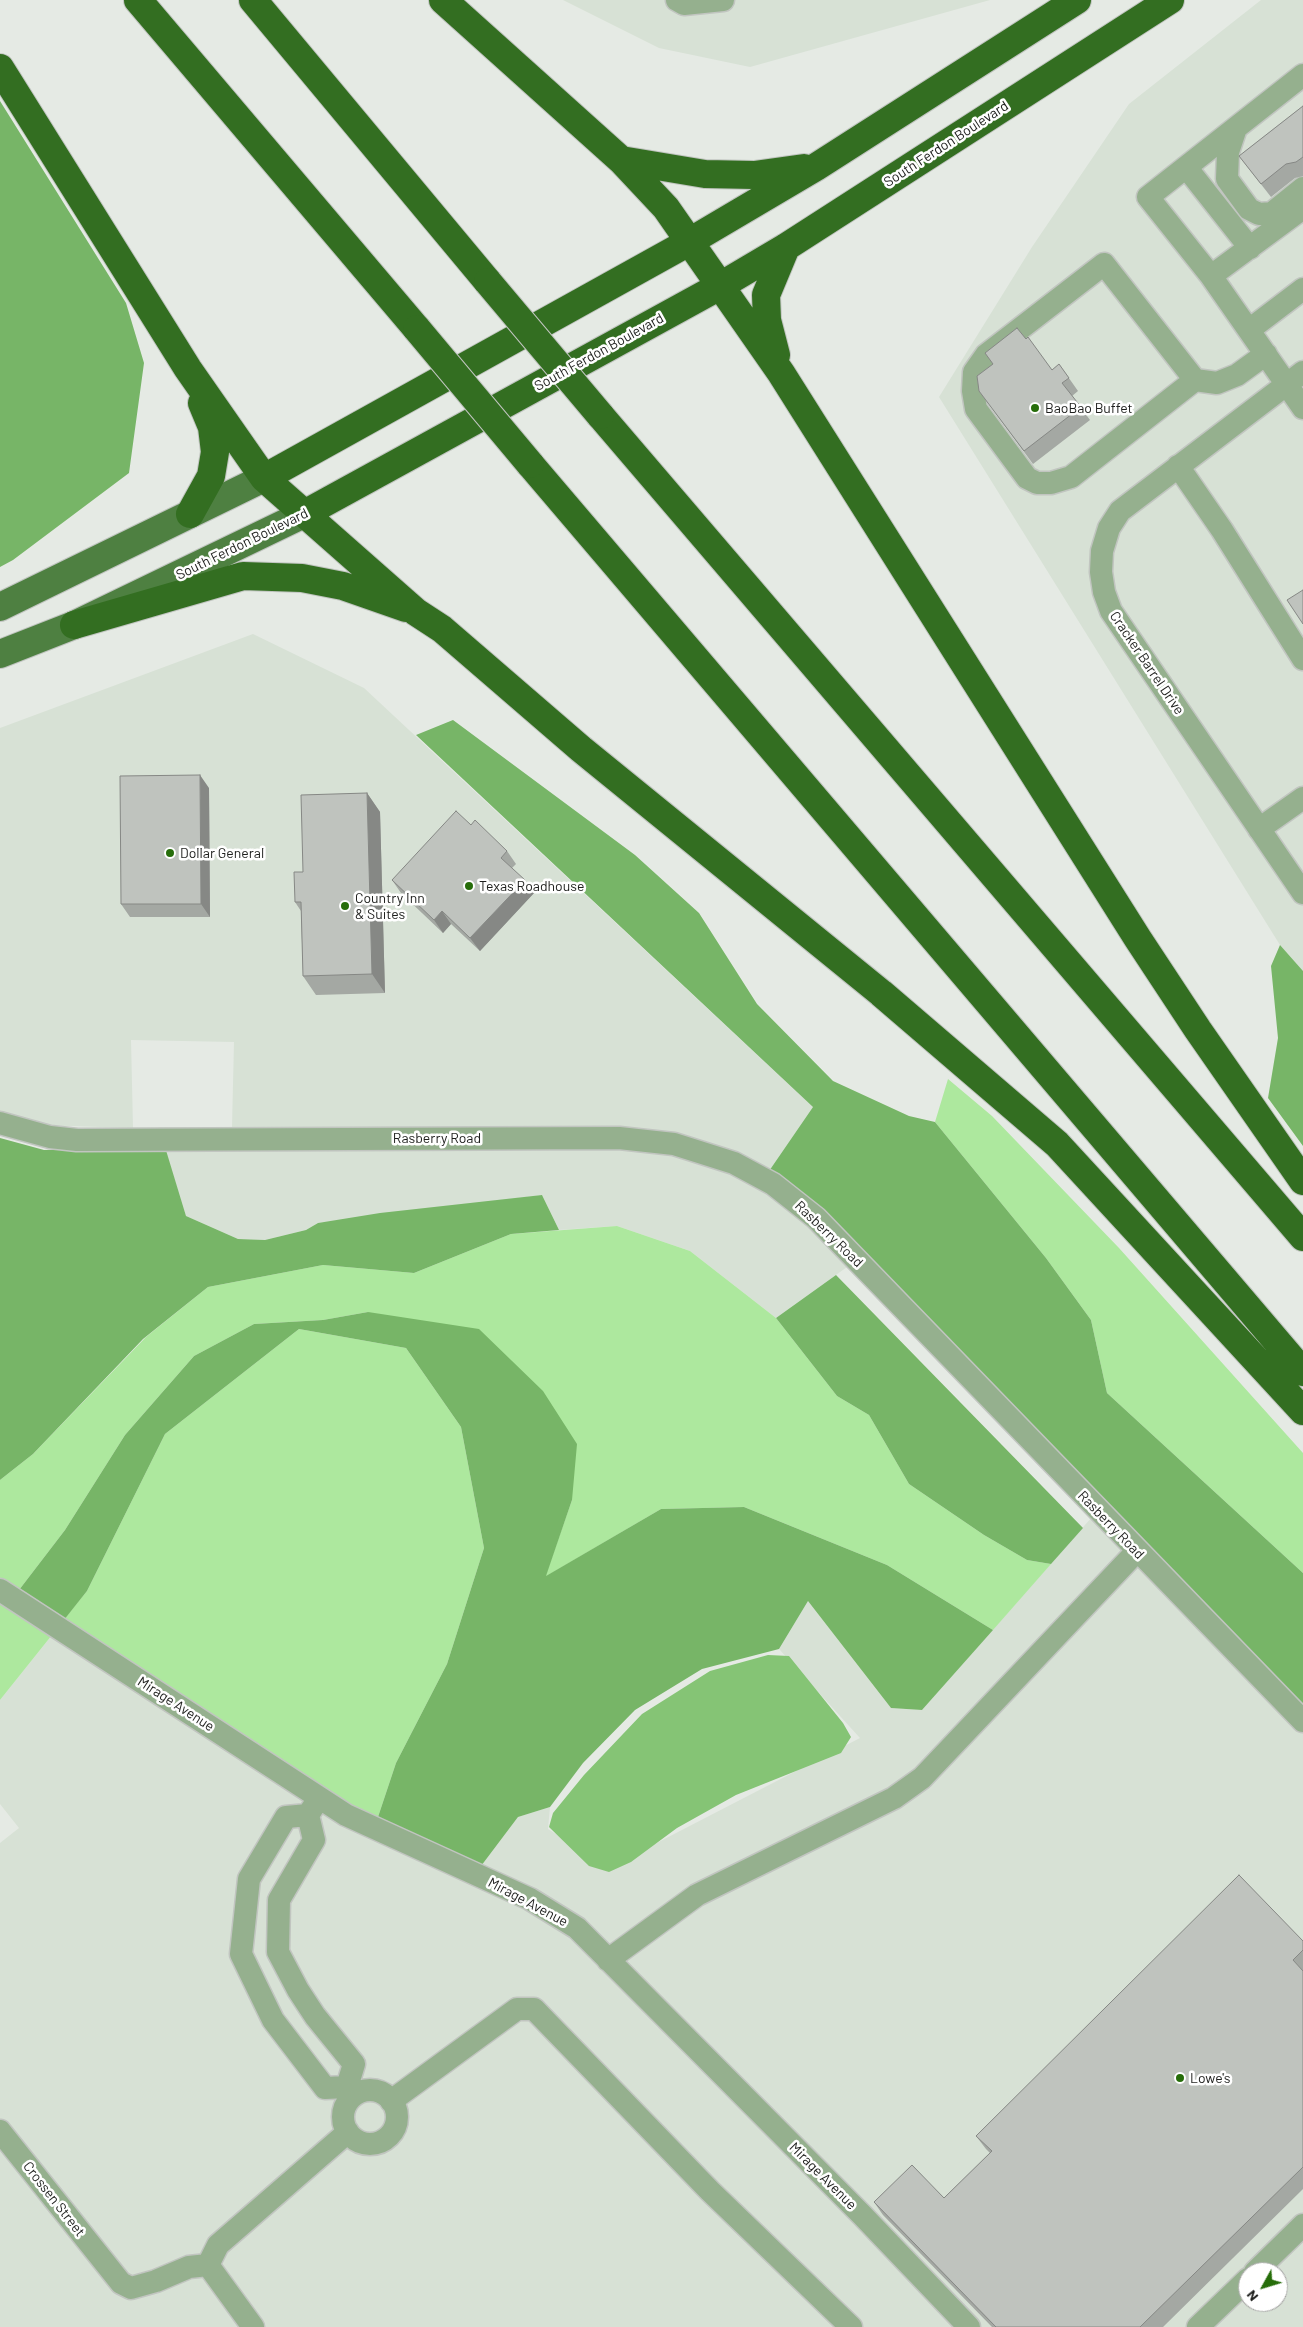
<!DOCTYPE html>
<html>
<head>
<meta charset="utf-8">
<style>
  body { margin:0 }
  #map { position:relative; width:1303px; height:2327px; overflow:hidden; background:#e5eae4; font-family:Barlow,sans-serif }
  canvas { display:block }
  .north { position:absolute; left:1238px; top:2262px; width:50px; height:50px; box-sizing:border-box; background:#fff; border:1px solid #a5a5a4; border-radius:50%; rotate:231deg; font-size:14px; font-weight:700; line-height:20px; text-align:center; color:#1d1e1c }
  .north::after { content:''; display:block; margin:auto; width:18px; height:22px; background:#266d0a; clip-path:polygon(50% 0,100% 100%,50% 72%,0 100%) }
</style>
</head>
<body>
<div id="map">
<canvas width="1303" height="2327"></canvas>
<div class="north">N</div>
</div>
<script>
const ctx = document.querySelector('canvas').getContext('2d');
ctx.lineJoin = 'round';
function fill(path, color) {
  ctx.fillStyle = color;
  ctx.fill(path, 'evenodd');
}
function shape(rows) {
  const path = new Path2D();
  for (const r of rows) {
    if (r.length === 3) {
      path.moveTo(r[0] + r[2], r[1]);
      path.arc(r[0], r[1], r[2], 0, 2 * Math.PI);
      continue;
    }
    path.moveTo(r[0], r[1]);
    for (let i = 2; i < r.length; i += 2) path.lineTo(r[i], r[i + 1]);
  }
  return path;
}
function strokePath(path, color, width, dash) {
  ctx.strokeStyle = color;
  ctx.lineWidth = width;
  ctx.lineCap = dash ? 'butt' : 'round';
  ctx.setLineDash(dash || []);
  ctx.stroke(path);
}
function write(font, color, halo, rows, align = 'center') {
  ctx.font = font + ' Barlow,sans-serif';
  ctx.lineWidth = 5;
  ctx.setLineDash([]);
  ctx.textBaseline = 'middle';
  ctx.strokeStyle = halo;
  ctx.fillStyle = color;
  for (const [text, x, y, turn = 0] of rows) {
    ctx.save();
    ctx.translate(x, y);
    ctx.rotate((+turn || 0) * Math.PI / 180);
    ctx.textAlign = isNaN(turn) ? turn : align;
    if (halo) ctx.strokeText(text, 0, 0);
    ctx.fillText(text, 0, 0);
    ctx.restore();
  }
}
fill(shape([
  [563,0,990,0,750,67,659,48],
  [1261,0,1303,0,1303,971,1280,945,939,397,1032,247,1129,104],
  [253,634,364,688,813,1107,767,1174,854,1262,776,1318,690,1251,617,1226,559,1230,542,1195,318,1223,306,1230,265,1240,238,1239,186,1216,158,1127,232,1127,234,1042,131,1040,133,1128,37,1125,0,1114,0,728],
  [1092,1517,1303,1708,1303,2327,0,2327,0,1843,19,1828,0,1804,0,1700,52,1635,372,1835,450,1875,469,1882,518,1817,550,1807,548,1829,593,1857,618,1863,860,1738,779,1649,808,1601,891,1708,922,1710],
  [1248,2272,1278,2272,1278,2302,1248,2302]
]), '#d7e1d5');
fill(shape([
  [948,1079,992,1116,1119,1248,1303,1453,1303,1573,1107,1393,1091,1320,1046,1258,935,1122],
  [617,1226,690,1251,776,1318,837,1396,869,1415,909,1484,984,1535,1027,1560,1051,1564,993,1630,887,1565,744,1507,661,1509,545,1577,572,1500,368,1312,323,1320,254,1324,194,1356,125,1435,65,1530,6,1607,52,1634,87,1591,165,1434,299,1329,406,1348,461,1427,484,1548,447,1664,396,1763,372,1835,52,1635,0,1700,0,1480,33,1454,146,1337,208,1287,323,1265,414,1273,511,1234]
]), '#ade89e');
fill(shape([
  [0,101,126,303,144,363,129,473,13,560,0,567],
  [453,720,635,855,699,913,757,1004,833,1081,909,1116,935,1122,1046,1258,1091,1320,1107,1393,1303,1573,1303,1708,767,1174,813,1107,416,735],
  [1280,945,1303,971,1303,1146,1268,1098,1278,1038,1271,966],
  [0,1138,44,1150,165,1147,186,1216,238,1239,265,1240,306,1230,318,1223,380,1213,542,1195,559,1230,511,1234,414,1273,323,1265,208,1287,143,1339,33,1454,0,1480],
  [836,1275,1083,1528,1051,1564,1027,1560,984,1535,909,1484,869,1415,837,1396,776,1318],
  [368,1312,479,1329,543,1391,577,1444,572,1500,546,1576,661,1509,744,1507,887,1565,993,1630,922,1710,891,1708,808,1601,779,1649,702,1669,635,1710,583,1763,550,1807,518,1817,469,1882,450,1875,372,1835,396,1763,447,1664,484,1548,461,1427,406,1348,299,1329,165,1434,87,1591,52,1635,6,1607,65,1530,125,1435,194,1356,254,1324,323,1320]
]), '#77b567');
fill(shape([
  [768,1655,789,1656,843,1723,851,1737,841,1753,736,1795,677,1828,631,1862,609,1872,589,1866,549,1827,553,1813,584,1775,642,1714,710,1671]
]), '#85c475');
const minor = shape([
  [677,0,684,4,723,0],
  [1303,75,1148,197,1211,276,1303,408],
  [1236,128,1228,152,1227,179,1249,209,1259,214,1272,213,1303,188],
  [1186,167,1250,248],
  [1211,276,1303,208],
  [1249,330,1303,289],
  [1303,372,1120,511,1109,528,1102,551,1101,572,1104,592,1111,611,1303,893],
  [1195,380,1071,477,1051,483,1037,483,1027,478,976,409,973,391,974,372,986,355,1104,264,1195,380,1217,383,1237,375,1266,354],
  [1178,466,1222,530,1303,659],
  [1259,829,1303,798],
  [0,1123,50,1137,77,1140,619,1138,674,1144,734,1163,773,1184,816,1218,1303,1721],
  [0,1590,346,1815,530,1899,577,1928,863,2216,969,2327],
  [308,1815,286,1817,249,1879,241,1954,273,2020,325,2088,347,2087,354,2064,315,2016,298,1990,278,1952,279,1900,314,1840,308,1815,319,1798],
  [608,1960,697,1895,894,1798,922,1778,1137,1551],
  [370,2117,27],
  [391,2101,517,2009,534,2009,710,2191,851,2327],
  [0,2131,121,2283,131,2288,156,2281,189,2267,208,2265,253,2327],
  [208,2265,218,2245,348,2132],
  [1255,2272,1303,2225],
  [1198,2327,1248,2279]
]);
const major = shape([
  [0,607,264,478],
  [0,654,74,625,306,513]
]);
const highway = shape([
  [138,0,417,329],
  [253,0,488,282],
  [443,0,621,160,666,208,781,373,1138,939,1198,1030,1303,1181],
  [0,68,188,369,264,478,416,612,442,629,581,749,881,993,1057,1144,1303,1411],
  [621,160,705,174,754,175,804,168],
  [776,355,767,320,766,295,786,247],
  [600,415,1303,1237],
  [530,464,1303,1372],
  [264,478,689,242,816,167,1077,0],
  [306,513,720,286,786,247,1170,0],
  [190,514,211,476,215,452,212,427,202,403],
  [74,625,243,576,302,578,343,586,406,608]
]);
strokePath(minor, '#c1c5c0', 25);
strokePath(major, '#c1c5c0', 30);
strokePath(highway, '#c1c5c0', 30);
strokePath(minor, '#95b08e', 22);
strokePath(major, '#4e8041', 28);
strokePath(highway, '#336e21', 28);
const highwayBridge = shape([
  [488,282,600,415],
  [417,329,530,464]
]);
strokePath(highwayBridge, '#c1c5c0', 30, []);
strokePath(highwayBridge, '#336e21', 28);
fill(shape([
  [1303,106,1303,176,1295,178,1271,197,1239,156],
  [1026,339,1052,370,1059,364,1078,391,1072,396,1090,420,1033,464,979,391],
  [209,788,210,917,130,917,121,904],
  [367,793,380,812,385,993,316,995,303,976,301,911,295,902,303,872],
  [471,825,507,851,516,864,512,868,534,893,480,951,451,924,443,933,401,893,392,880],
  [1303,1941,1303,2189,1163,2327,992,2327,883,2215,874,2202,944,2198,990,2153,986,2149,976,2136]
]), '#a4a8a3');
fill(shape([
  [200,775,209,788,210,917,201,904],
  [367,793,380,812,385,993,372,974],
  [525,880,534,893,480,951,470,938],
  [442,911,451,924,443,933,434,920]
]), '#868885');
const building = shape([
  [1303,106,1303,157,1296,162,1286,164,1261,184,1239,156,1303,106],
  [1017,328,1026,339,1028,337,1052,370,1059,364,1069,378,1062,383,1081,407,1024,451,979,391,977,376,993,364,985,353,1017,328],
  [1303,590,1303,624,1287,600,1303,590],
  [200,775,201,904,121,904,120,776,200,775],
  [367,793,372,974,303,976,301,902,295,902,294,872,303,872,301,795,367,793],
  [456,811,471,825,475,820,507,851,501,858,525,880,470,938,442,911,434,920,392,880,456,811],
  [1239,1875,1303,1941,1303,1950,1293,1960,1303,1971,1303,2167,1140,2327,996,2327,874,2202,912,2165,944,2198,992,2151,976,2136,1239,1875]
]);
fill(building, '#bfc3be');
strokePath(building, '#868885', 1);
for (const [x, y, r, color] of [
  [1035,408,5,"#266d0a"],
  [170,853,5,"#266d0a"],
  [469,886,5,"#266d0a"],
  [345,906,5,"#266d0a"],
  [1180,2078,5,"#266d0a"]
]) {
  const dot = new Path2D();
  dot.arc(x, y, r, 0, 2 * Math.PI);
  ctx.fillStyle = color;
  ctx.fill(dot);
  strokePath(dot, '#fff', 2);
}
write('14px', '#1d1e1c', '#fff', [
  ["South Ferdon Boulevard",946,144,-33],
  ["South Ferdon Boulevard",599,352,-29],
  ["South Ferdon Boulevard",242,544,-26],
  ["Cracker Barrel Drive",1147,663,56],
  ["Rasberry Road",437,1138],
  ["Rasberry Road",829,1234,44],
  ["Rasberry Road",1111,1525,46],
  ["Mirage Avenue",176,1704,33],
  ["Mirage Avenue",528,1902,28],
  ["Mirage Avenue",823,2176,45],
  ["Crossen Street",54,2199,52]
]);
write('14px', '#1d1e1c', '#fff', [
  ["BaoBao Buffet",1045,408],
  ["Dollar General",180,853],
  ["Texas Roadhouse",479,886],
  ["Country Inn",355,898],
  ["& Suites",355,914],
  ["Lowe's",1190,2078]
], 'left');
</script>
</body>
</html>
